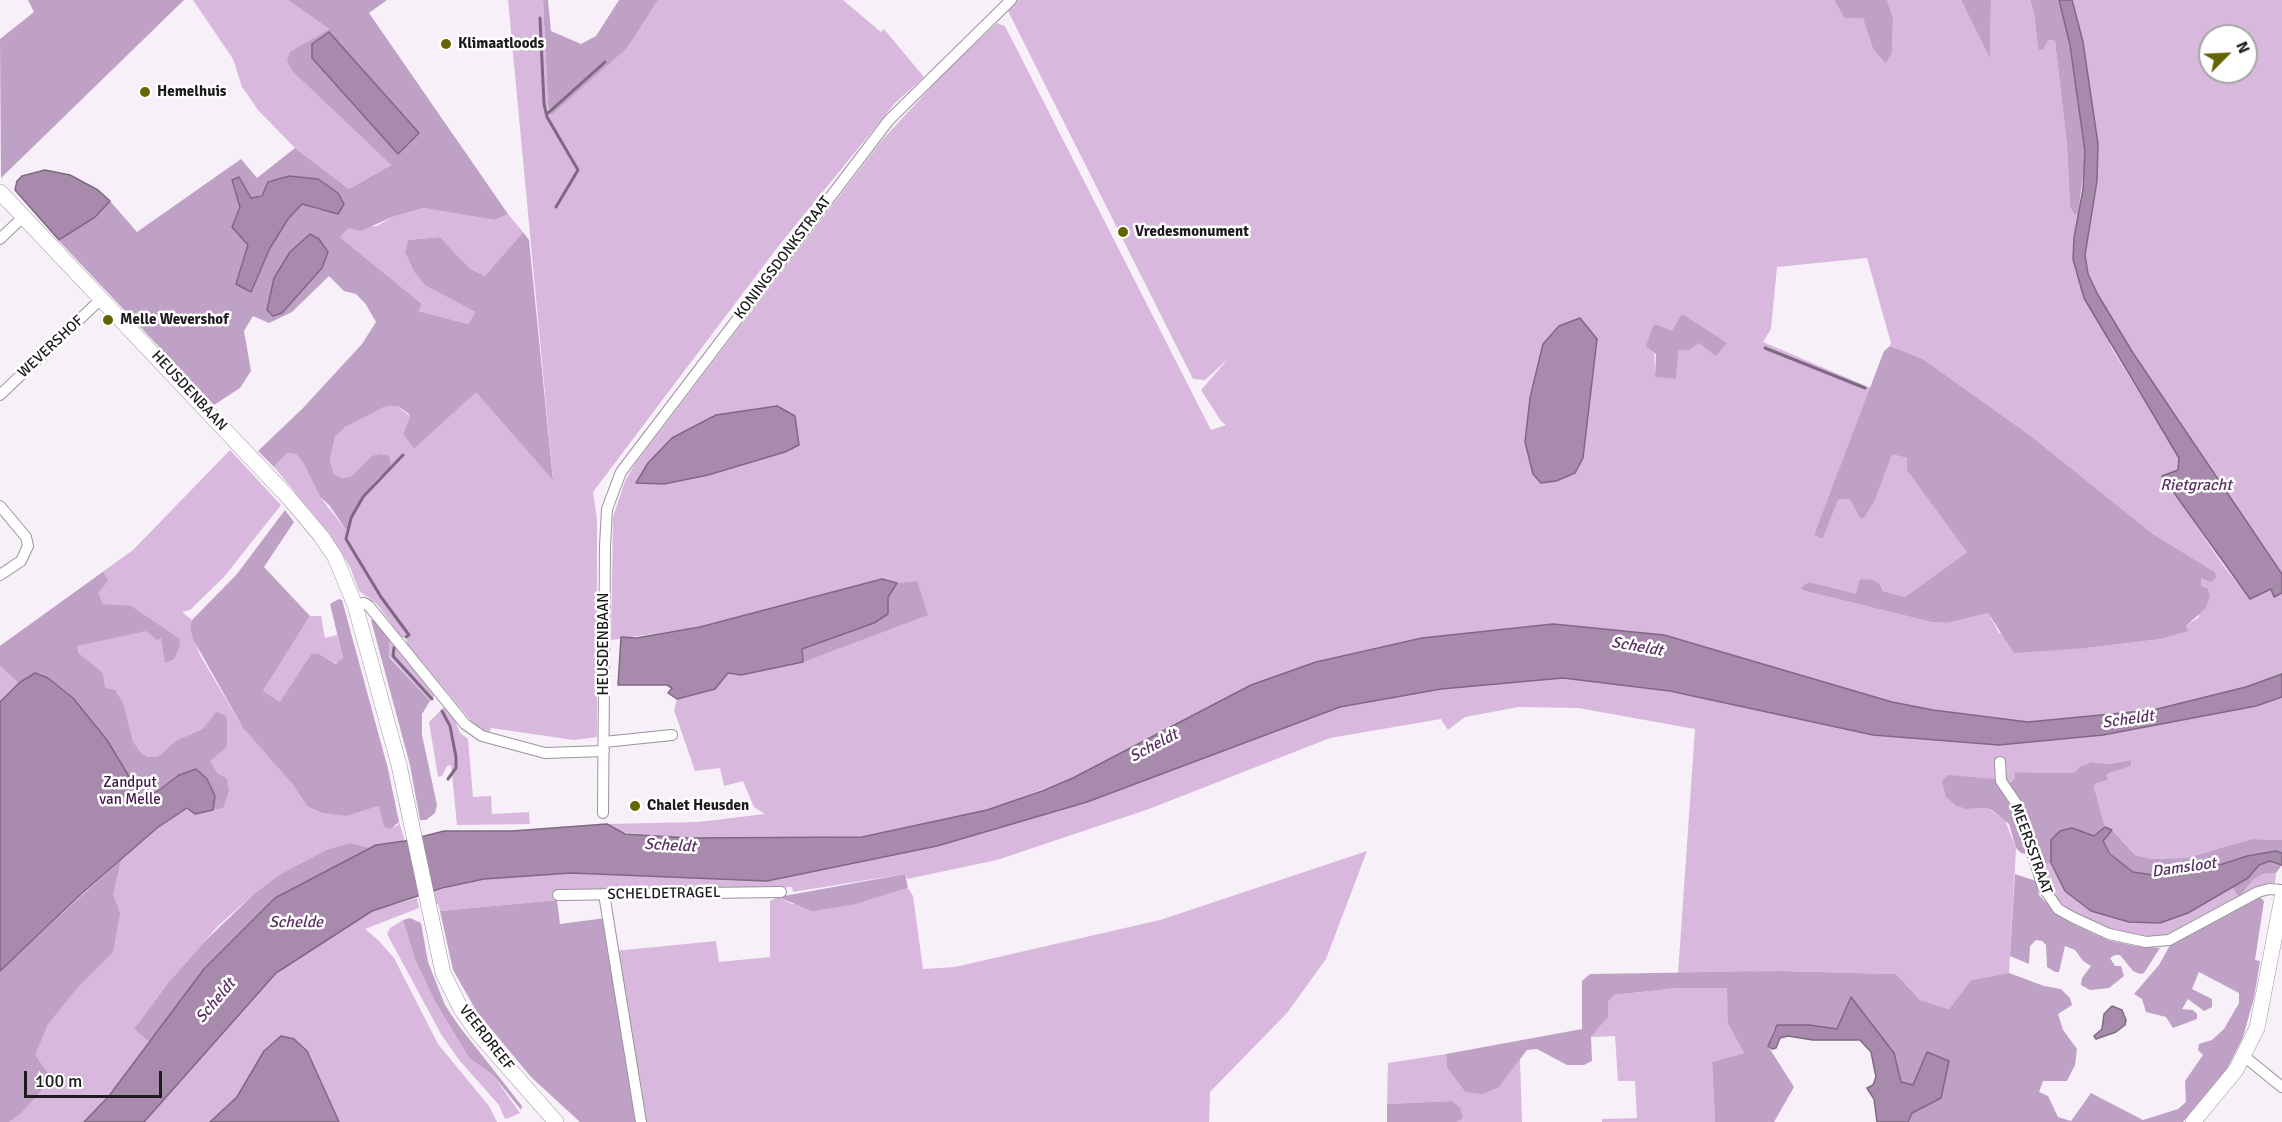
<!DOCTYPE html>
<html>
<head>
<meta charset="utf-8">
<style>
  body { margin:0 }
  #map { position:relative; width:2282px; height:1122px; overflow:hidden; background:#f7f0f9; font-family:Signika,sans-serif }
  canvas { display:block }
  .north { position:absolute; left:2198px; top:24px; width:60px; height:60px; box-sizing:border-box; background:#fff; border:2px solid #a5a4a5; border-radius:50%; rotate:66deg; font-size:16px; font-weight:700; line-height:24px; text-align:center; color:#1e1b1e }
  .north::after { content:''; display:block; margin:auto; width:21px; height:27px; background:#646500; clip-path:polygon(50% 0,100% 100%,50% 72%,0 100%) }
  .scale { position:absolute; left:24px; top:1071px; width:138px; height:27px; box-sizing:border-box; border:3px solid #1e1b1e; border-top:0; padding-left:8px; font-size:18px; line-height:21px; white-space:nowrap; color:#1e1b1e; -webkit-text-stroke:4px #fff; paint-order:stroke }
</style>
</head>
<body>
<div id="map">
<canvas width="2282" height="1122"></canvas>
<div class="north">N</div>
<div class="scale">100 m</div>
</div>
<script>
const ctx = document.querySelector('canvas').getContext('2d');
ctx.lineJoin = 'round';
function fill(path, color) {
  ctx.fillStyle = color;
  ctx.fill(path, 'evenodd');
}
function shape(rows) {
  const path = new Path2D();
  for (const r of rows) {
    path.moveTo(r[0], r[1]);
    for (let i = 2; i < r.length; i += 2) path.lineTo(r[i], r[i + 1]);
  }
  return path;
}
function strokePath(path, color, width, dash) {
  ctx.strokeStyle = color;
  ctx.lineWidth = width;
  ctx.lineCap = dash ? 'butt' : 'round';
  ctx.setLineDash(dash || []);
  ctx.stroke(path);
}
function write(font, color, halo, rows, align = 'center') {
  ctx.font = font + ' Signika,sans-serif';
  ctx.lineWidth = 5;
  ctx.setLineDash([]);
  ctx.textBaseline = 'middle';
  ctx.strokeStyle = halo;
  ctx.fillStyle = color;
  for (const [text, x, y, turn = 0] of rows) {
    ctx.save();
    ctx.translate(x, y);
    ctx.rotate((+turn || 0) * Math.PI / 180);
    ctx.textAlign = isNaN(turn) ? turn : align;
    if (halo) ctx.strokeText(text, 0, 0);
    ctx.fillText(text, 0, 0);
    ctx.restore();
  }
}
fill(shape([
  [193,0,288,0,329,29,291,52,294,73,391,165,349,189,295,148,258,110,242,87,233,59],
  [508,0,543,0,548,103,628,47,658,0,843,0,881,32,884,29,924,77,895,103,777,248,593,492,597,520,597,737,574,740,491,728,489,734,478,729,407,644,406,637,401,637,377,604,359,591,350,567,329,533,274,467,287,453,296,454,304,464,320,497,347,531,363,497,379,477,357,472,352,476,342,478,334,474,330,460,335,437,345,427,362,417,384,407,397,406,410,416,403,434,414,449,476,391,553,479],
  [1016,0,1834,0,1844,18,1863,17,1873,49,1892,53,1893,18,1887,0,1961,0,1990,57,1991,0,2030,0,2034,13,2038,49,2048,40,2055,41,2067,145,2070,206,2074,215,2078,214,2074,238,2111,347,2179,458,2178,470,2163,477,2223,565,2250,599,2272,588,2274,597,2282,593,2282,674,2246,687,2153,710,2028,722,1933,710,1892,702,1664,635,1553,624,1379,647,1316,662,1251,685,1073,778,987,810,941,821,862,837,821,838,689,838,618,832,607,824,698,822,765,814,754,807,743,781,724,786,720,768,695,771,674,710,677,699,715,689,728,673,741,675,803,662,917,581,897,583,882,579,700,627,611,640,613,517,625,481,635,464,883,139,948,69,997,23,1005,26,1211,430,1226,425,1221,421,1201,390,1228,359,1205,380,1193,379,1007,9],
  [1867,258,1891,343,1890,346,1923,359,2031,436,2153,534,2215,572,2201,577,2199,617,2186,626,2189,631,2161,639,2087,648,1999,633,1988,613,1948,623,1931,622,1805,591,1809,582,1857,595,1861,579,1880,584,1883,591,1905,597,1967,552,1907,458,1891,453,1874,502,1861,518,1849,499,1842,499,1838,500,1823,539,1814,535,1871,388,1763,342,1771,329,1777,267],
  [1654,324,1667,332,1727,343,1699,343,1686,350,1677,351,1676,379,1655,376],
  [1559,326,1597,339,1591,370],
  [2072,0,2282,0,2282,574,2133,353,2098,295,2088,274,2085,255,2097,181,2098,144,2083,42],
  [2210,36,2246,36,2246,72,2210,72],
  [424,208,495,220,508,214,523,232,485,276,469,268,440,237,408,240,405,252,413,270,477,312,468,324,417,311,422,304,340,237,349,228,377,226,392,217],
  [230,450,281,505,224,577,190,610,182,612,192,620,190,628,200,655,243,728,293,785,307,806,347,816,379,806,385,826,397,826,399,822,405,841,370,848,351,843,279,875,255,893,218,926,168,983,134,1029,149,1042,109,1096,84,1122,0,1122,0,646,133,550],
  [310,616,321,616,325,638,337,635,343,658,337,664,318,653,311,654,280,703,263,691],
  [389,638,433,691,434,697,430,701,389,656],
  [1563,678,1670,691,1873,735,1999,745,2103,735,2256,706,2282,697,2282,840,2252,839,2186,858,2152,859,2135,855,2112,830,2105,827,2094,787,2095,784,2108,780,2107,774,2131,766,2131,760,2109,764,2092,762,2080,766,2075,772,2066,773,2014,772,2015,778,2009,784,1967,809,1987,808,2005,820,2016,848,2009,973,1971,980,1949,1009,1920,1000,1896,974,1781,971,1678,974,1695,729,1578,708,1519,707,1465,717,1448,730,1441,719,1330,738,1149,809,997,860,907,879,905,874,793,892,792,887,557,900,440,911,438,904,436,904,434,891,484,879,571,873,767,881,937,846,1087,802,1340,707,1441,689],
  [444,707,455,720,460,733,468,739,473,797,491,796,492,814,529,812,530,824,457,825,451,765,447,766,442,776,438,777,429,722],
  [1367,851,1326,959,1287,1013,1210,1092,1209,1122,645,1122,615,951,716,941,719,962,770,957,770,901,778,897,792,904,856,904,908,888,913,896,923,969,955,967,1160,920],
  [2051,863,2065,891,2188,913,2232,887,2239,896,2253,880,2263,874,2276,873,2275,883,2256,889,2164,937,2148,938,2114,932,2076,914,2062,904,2046,883,2041,865],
  [417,898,419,908,365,929,378,940,394,958,438,1044,489,1106,497,1122,339,1122,307,1051,264,1051,237,1097,210,1122,144,1122,276,973,372,911],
  [403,920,415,959,434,1000,469,1058,493,1075,520,1113,506,1119,504,1117,499,1105,459,1060,441,1034,387,934,390,928],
  [1677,988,1728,988,1728,1024,1744,1053,1712,1062,1715,1122,1602,1122,1602,1119,1637,1118,1635,1081,1618,1081,1615,1036,1591,1037,1608,1017,1608,1002,1614,995],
  [1446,1054,1447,1068,1465,1092,1499,1087,1520,1059,1522,1122,1456,1122,1463,1117,1452,1101,1387,1104,1388,1063]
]), '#d8b9dd');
fill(shape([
  [28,0,184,0,1,178,0,39,34,12],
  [288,0,387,0,369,13,508,214,495,220,424,208,392,217,361,231,349,228,340,237,422,304,418,311,468,324,476,312,425,285,413,270,405,252,408,240,440,237,469,268,485,276,523,232,529,240,553,480,476,392,414,449,403,434,410,416,408,413,397,406,384,407,345,427,335,437,330,460,334,474,342,478,352,476,372,456,380,454,389,456,392,468,379,477,363,497,347,531,329,505,320,497,304,464,296,454,287,453,274,467,258,451,303,408,362,344,376,322,365,303,356,294,344,291,329,276,292,312,269,323,253,316,244,331,251,371,240,388,214,405,59,241,95,217,110,201,137,232,241,159,257,178,295,148,349,189,391,165,294,73,287,61,290,52,329,29],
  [239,177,251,198,318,179,327,186,320,210,302,204,288,219,270,249,251,292,236,284,248,245,232,227,240,207],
  [543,0,548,0,551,31,581,44,596,36,619,0,658,0,628,47,551,115,548,103],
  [1834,0,1887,0,1893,18,1892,53,1886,63,1873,49,1863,18,1844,18],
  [1961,0,1991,0,1990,58],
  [2030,0,2059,0,2070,45,2086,152,2078,214,2074,215,2070,206,2067,145,2055,41,2048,40,2043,50,2038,49,2034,13],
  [1682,314,1727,343,1716,356,1699,343,1689,350,1678,351,1676,379,1655,377,1656,354,1646,346,1654,324,1672,331],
  [1890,346,1923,359,2031,436,2153,534,2215,572,2216,577,2211,582,2201,578,2201,586,2208,589,2210,597,2205,609,2186,626,2189,631,2161,639,2087,648,2014,653,1988,613,1948,623,1931,622,1805,591,1801,588,1809,582,1856,594,1860,579,1872,580,1880,584,1883,591,1905,597,1967,552,1907,470,1907,458,1892,454,1874,502,1865,516,1861,519,1849,499,1842,499,1838,500,1823,539,1814,535,1884,351],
  [285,510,294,522,264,567,310,616,263,691,280,702,311,654,318,653,336,664,343,658,330,604,339,599,342,600,388,769,399,822,390,829,384,826,379,806,347,816,323,813,307,806,293,785,243,728,193,639,190,628,192,620,237,574],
  [103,572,108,581,98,593,103,604,131,606,180,639,179,649,174,659,165,663,161,638,157,640,146,631,77,646,78,653,97,668,103,674,105,688,115,690,123,703,133,742,141,753,148,757,158,757,176,741,203,729,216,712,224,715,227,719,227,747,210,761,217,773,227,779,229,791,223,808,213,810,215,796,179,775,158,792,142,798,34,673,19,683,0,666,0,646],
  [917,581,928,615,803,662,802,649,874,623,888,614,888,597,897,583],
  [371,620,375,620,389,638,389,657,430,701,422,714,422,735,437,805,435,813,426,820,420,820,410,765],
  [2131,760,2131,766,2107,774,2108,780,2095,784,2094,787,2105,827,2094,836,2072,828,2051,840,2051,863,2041,865,2009,784,2015,778,2014,772,2066,773,2075,772,2080,766,2092,762,2109,764],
  [1948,775,1995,779,2014,812,2030,855,2021,853,2016,848,2009,824,1993,811,1987,808,1967,809,1957,806,1946,797,1942,781],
  [2112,830,2135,855,2152,859,2186,858,2252,839,2282,840,2282,853,2276,851,2247,856,2204,870,2160,876,2132,872,2111,854,2103,841],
  [351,843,370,848,275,898,204,969,149,1042,134,1029,168,983,204,942,255,893,279,875,327,850],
  [121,860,113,894,120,913,113,952,78,987,48,1024,35,1055,52,1079,20,1114,9,1122,0,1122,0,971],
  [2270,861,2282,865,2276,873,2263,874,2253,880,2239,897,2232,887,2248,878,2259,865],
  [905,874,908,888,856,904,812,911,778,897],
  [2015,874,2036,881,2039,895,2055,912,2077,926,2107,940,2135,946,2160,948,2144,973,2140,974,2133,971,2120,955,2115,955,2110,958,2115,966,2121,966,2124,976,2109,988,2090,990,2081,985,2082,978,2091,966,2083,961,2075,950,2065,946,2059,972,2055,972,2047,967,2046,945,2042,941,2036,940,2030,946,2029,964,2010,956],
  [2260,897,2264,901,2255,960,2260,961,2254,998,2243,1037,2227,1069,2183,1122,1908,1122,1912,1113,1941,1098,1901,1082,1894,1053,1851,997,1837,1029,1809,1025,1777,1025,1773,1031,1768,1046,1794,1087,1774,1122,1715,1122,1712,1062,1744,1053,1728,1024,1727,988,1677,988,1614,995,1608,1002,1608,1017,1591,1037,1592,1061,1584,1065,1567,1065,1537,1049,1527,1050,1499,1087,1482,1094,1465,1092,1447,1068,1446,1054,1582,1029,1582,981,1590,974,1781,971,1896,974,1920,1000,1949,1009,1971,980,2009,973,2044,986,2061,989,2070,998,2072,1005,2058,1014,2063,1030,2077,1049,2075,1065,2067,1081,2043,1081,2039,1092,2048,1096,2058,1117,2071,1121,2091,1093,2143,1120,2178,1109,2186,1102,2185,1081,2203,1055,2198,1050,2199,1044,2212,1040,2224,1029,2239,1003,2239,993,2199,972,2192,989,2212,999,2212,1007,2204,1011,2188,999,2182,1009,2193,1010,2197,1014,2197,1019,2173,1028,2166,1017,2146,1012,2142,999,2134,994,2159,965,2170,945],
  [557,900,560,924,606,918,638,1122,580,1122,531,1077,477,1012,453,970,440,911],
  [410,918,421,923,428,962,445,1005,459,1026,522,1106,521,1110,493,1075,469,1058,434,1000,415,959,403,920],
  [1452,1101,1460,1108,1463,1118,1456,1122,1387,1122,1387,1104]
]), '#bfa1c5');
const water = shape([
  [2059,0,2072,0,2083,42,2098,144,2097,181,2085,255,2088,274,2098,295,2133,353,2282,574,2282,593,2274,597,2271,589,2250,599,2162,476,2178,470,2179,458,2084,298,2073,259,2074,238,2083,189,2085,152,2070,45,2059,0],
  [329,32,419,133,398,154,312,58,312,44,329,32],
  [45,170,70,175,98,190,110,201,95,217,59,240,15,190,17,181,22,176,45,170],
  [289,176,318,179,338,193,344,204,338,214,302,204,288,219,270,248,251,292,236,284,248,245,232,227,240,207,232,180,239,177,251,198,262,196,268,182,289,176],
  [310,234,319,239,328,252,322,268,282,313,273,316,267,310,274,278,290,252,310,234],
  [1580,318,1597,339,1583,458,1575,473,1556,481,1541,483,1533,474,1525,442,1530,398,1543,344,1559,326,1580,318],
  [777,406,795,416,799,445,785,452,708,475,664,484,636,483,648,463,672,438,716,415,777,406],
  [882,579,897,583,888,597,888,614,874,623,802,649,803,662,741,675,728,673,715,689,677,699,668,693,672,688,667,685,618,685,621,637,636,638,700,627,882,579],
  [1553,624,1664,635,1892,702,1933,710,2028,722,2153,710,2246,687,2282,674,2282,697,2256,706,2103,735,1999,745,1873,735,1670,691,1563,678,1441,689,1340,707,1087,802,937,846,767,881,571,873,484,879,442,888,372,911,276,973,144,1122,84,1122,109,1096,204,969,275,898,376,845,405,841,444,831,512,831,607,824,625,834,689,838,862,837,987,810,1042,791,1073,778,1251,685,1316,662,1422,638,1553,624],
  [35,673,48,678,73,698,107,740,142,798,158,791,179,775,196,769,207,779,215,796,213,810,195,814,187,808,157,828,82,893,0,971,0,702,19,683,35,673],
  [2105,827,2112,830,2103,841,2110,854,2133,872,2160,876,2204,870,2247,856,2276,851,2282,853,2282,865,2270,861,2259,865,2248,878,2188,913,2160,923,2129,922,2091,911,2065,891,2051,863,2051,840,2060,831,2072,828,2094,836,2105,827],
  [1851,997,1894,1053,1901,1082,1913,1085,1927,1052,1949,1061,1941,1098,1912,1113,1908,1122,1877,1122,1874,1099,1867,1088,1873,1085,1876,1077,1871,1052,1860,1040,1813,1040,1788,1036,1780,1038,1776,1048,1772,1049,1768,1046,1777,1025,1809,1025,1837,1029,1851,997],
  [2112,1006,2122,1010,2126,1020,2125,1025,2116,1032,2096,1039,2094,1036,2102,1029,2104,1014,2112,1006],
  [281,1036,294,1039,307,1051,339,1122,210,1122,237,1097,264,1051,281,1036]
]);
fill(water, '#a88aad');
strokePath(water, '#7f6982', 1.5);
strokePath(shape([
  [540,18,544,104,547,117,578,170,556,207],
  [547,114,605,62],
  [1765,348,1865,388],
  [403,455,363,497,351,518,346,539,381,597,409,635,406,637],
  [394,648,393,656,432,699],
  [442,711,450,726,456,757,456,768,448,779]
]), '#7f6982', 3);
const street = shape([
  [0,239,23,217],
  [0,395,101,299],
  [0,506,26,537,28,546,21,561,0,575],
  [355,605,364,603,369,606,465,724,482,736,545,753,604,751],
  [604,742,672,735],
  [2000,762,2001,781,2016,803,2043,887,2058,909,2074,918,2109,934,2146,942,2169,940,2258,892,2269,889,2282,890],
  [603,813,605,546,607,509,621,472,889,120,1011,0],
  [604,894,641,1122],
  [558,895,781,892],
  [2245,1057,2282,1087]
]);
const secondary = shape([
  [0,192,289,498,321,536,335,557,355,605,399,765,443,973,461,1009,477,1032,556,1122],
  [2193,1122,2236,1070,2257,1028,2282,898]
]);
strokePath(street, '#9a949b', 12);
strokePath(secondary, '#9a949b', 16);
strokePath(street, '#fff', 10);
strokePath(secondary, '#fff', 15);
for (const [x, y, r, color] of [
  [446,44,6,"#646500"],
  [145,92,6,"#646500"],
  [1123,232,6,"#646500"],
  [108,320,6,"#646500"],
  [635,806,6,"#646500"]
]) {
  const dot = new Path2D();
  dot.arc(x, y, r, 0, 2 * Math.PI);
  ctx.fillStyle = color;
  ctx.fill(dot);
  strokePath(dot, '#fff', 2);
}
write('bold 15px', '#1e1b1e', '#fff', [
  ["Klimaatloods",458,44],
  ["Hemelhuis",157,92],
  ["Vredesmonument",1135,232],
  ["Melle Wevershof",120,320],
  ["Chalet Heusden",647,806]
], 'left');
write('15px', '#1e1b1e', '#fff', [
  ["KONINGSDONKSTRAAT",783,258,-53],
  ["WEVERSHOF",51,347,-43],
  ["HEUSDENBAAN",189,391,47],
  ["HEUSDENBAAN",604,644,-90],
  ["MEERSSTRAAT",2031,849,70],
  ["SCHELDETRAGEL",664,894,-1],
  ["VEERDREEF",486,1038,52]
]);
write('15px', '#3f1846', '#fff', [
  ["Zandput",130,783],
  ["van Melle",130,800]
]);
write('italic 16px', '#5a3262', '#fff', [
  ["Rietgracht",2196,486],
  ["Scheldt",1637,647,10],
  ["Scheldt",2128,720,-8],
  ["Scheldt",1154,746,-28],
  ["Scheldt",670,846,3],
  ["Damsloot",2184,868,-8],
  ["Schelde",296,923],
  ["Scheldt",216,1001,-50]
]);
</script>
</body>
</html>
